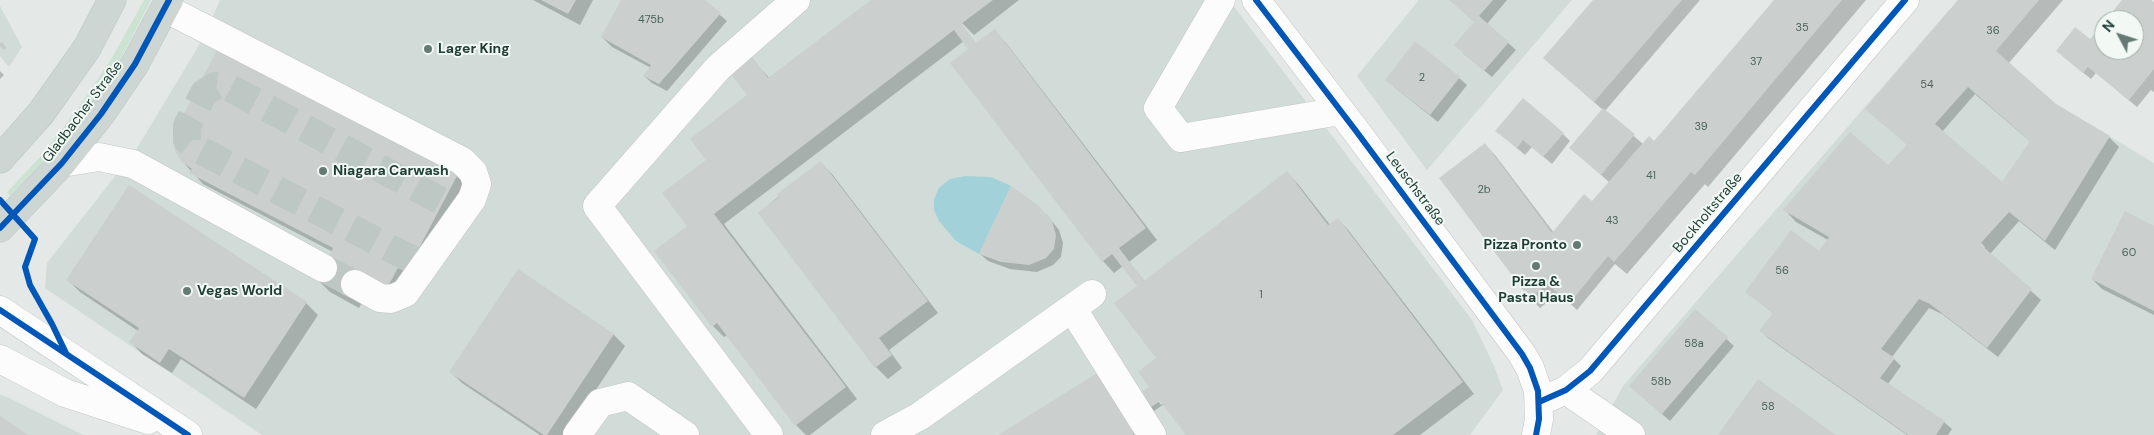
<!DOCTYPE html>
<html>
<head>
<meta charset="utf-8">
<style>
  body { margin:0 }
  #map { position:relative; width:2154px; height:435px; overflow:hidden; background:#e4e9e7; font-family:"DM Sans",sans-serif }
  canvas { display:block }
  .north { position:absolute; left:2094px; top:10px; width:50px; height:50px; box-sizing:border-box; background:#f2f9f5; border:1px solid #9eaea9; border-radius:50%; rotate:310deg; font-size:14px; font-weight:700; line-height:20px; text-align:center; color:#203e36 }
  .north::after { content:''; display:block; margin:auto; width:18px; height:22px; background:#657a74; clip-path:polygon(50% 0,100% 100%,50% 72%,0 100%) }
</style>
</head>
<body>
<div id="map">
<canvas width="2154" height="435"></canvas>
<div class="north">N</div>
</div>
<script>
const ctx = document.querySelector('canvas').getContext('2d');
ctx.lineJoin = 'round';
function fill(path, color) {
  ctx.fillStyle = color;
  ctx.fill(path, 'evenodd');
}
function shape(rows) {
  const path = new Path2D();
  for (const r of rows) {
    path.moveTo(r[0], r[1]);
    for (let i = 2; i < r.length; i += 2) path.lineTo(r[i], r[i + 1]);
  }
  return path;
}
function strokePath(path, color, width, dash) {
  ctx.strokeStyle = color;
  ctx.lineWidth = width;
  ctx.lineCap = dash ? 'butt' : 'round';
  ctx.setLineDash(dash || []);
  ctx.stroke(path);
}
function write(font, color, halo, rows, align = 'center') {
  ctx.font = font + ' "DM Sans",sans-serif';
  ctx.lineWidth = 4;
  ctx.setLineDash([]);
  ctx.textBaseline = 'middle';
  ctx.strokeStyle = halo;
  ctx.fillStyle = color;
  for (const [text, x, y, turn = 0] of rows) {
    ctx.save();
    ctx.translate(x, y);
    ctx.rotate((+turn || 0) * Math.PI / 180);
    ctx.textAlign = isNaN(turn) ? turn : align;
    if (halo) ctx.strokeText(text, 0, 0);
    ctx.fillText(text, 0, 0);
    ctx.restore();
  }
}
fill(shape([
  [220,0,1229,0,1472,320,1494,366,1503,390,1470,435,262,435,45,288,47,263,137,148,204,37],
  [1419,0,1572,0,1427,170,1357,76],
  [0,6,22,47,9,67,0,56],
  [1949,10,2056,104,2154,163,2154,435,1596,435,1623,386],
  [0,395,7,397,83,435,0,435]
]), '#d1dbd7');
fill(shape([
  [144,0,151,0,120,60,86,110,46,159,10,196,7,192,42,155,80,106,113,56]
]), '#cce3d3');
fill(shape([
  [965,176,991,177,1011,186,979,254,956,241,939,221,934,210,934,199,939,188,950,179]
]), '#a2d1da');
fill(shape([
  [533,0,593,0,580,25],
  [622,0,702,0,727,21,667,91,652,83,644,76,651,68,612,47,602,37],
  [874,0,1019,0,974,35,962,23,961,24,976,45,995,31,1006,43,1157,240,1129,262,1145,282,1287,173,1298,184,1330,225,1338,219,1349,231,1474,394,1420,435,1188,435,1164,404,1134,425,1140,435,1000,435,1122,406,1151,391,1161,405,1163,403,1158,359,1139,286,1123,266,1114,273,1103,261,964,41,724,224,857,399,810,435,806,435,796,425,728,335,724,337,713,326,706,161,749,96,752,59,770,79],
  [1450,0,1507,0,1487,24,1516,50,1492,77,1463,53,1475,22],
  [1595,0,1700,0,1605,111,1643,144,1654,142,1776,0,1866,0,1708,187,1705,184,1627,274,1615,264,1577,310,1559,293,1540,308,1530,298,1441,178,1485,145,1495,155,1554,233,1592,203,1610,183,1571,148,1603,110,1555,68],
  [1960,0,2063,0,2008,64,2055,105,2109,137,2119,147,2055,250,2019,221,1990,254,2041,300,1998,357,1942,314,1929,308,1892,357,1901,366,1888,384,1944,422,1952,429,1948,435,1907,435,1768,338,1761,331,1774,314,1746,291,1819,252,1828,240,1796,222,1785,210,1892,170,1907,145],
  [1975,94,2031,142,2002,184,1942,132],
  [1979,241,1985,247,1984,249,1979,244],
  [2124,0,2150,0,2154,4,2154,92,2151,90,2137,107,2096,73,2091,79,2065,58,2096,44,2104,24,2104,50,2134,50,2134,20,2107,20],
  [0,71,4,75,0,79],
  [1459,78,1467,85,1438,122,1394,87],
  [1563,134,1570,141,1552,164,1532,147,1525,155,1505,138],
  [183,162,458,173,470,185,398,300,371,286,359,308,330,292,318,280,333,252,203,184],
  [820,162,832,174,938,313,889,350,902,368,888,379,876,367,759,213],
  [130,187,306,303,318,315,256,409,181,359,172,373,142,354,131,342,138,331,80,292,68,280],
  [1046,214,1059,230,1063,243,1061,257,1053,265,1037,272,1010,269,988,261,980,254],
  [2154,227,2154,315,2102,289,2092,279],
  [518,271,614,335,625,346,566,435,540,435,462,383,451,372],
  [1695,311,1734,346,1670,421,1638,393]
]), '#0003');
fill(shape([
  [541,0,576,0,568,14],
  [621,0,705,0,721,13,659,84,643,76,651,65,601,37],
  [871,0,993,0,961,24,976,43,995,29,1146,228,1119,248,1144,281,1287,171,1328,225,1338,218,1463,382,1393,435,1186,435,1160,401,1129,422,1134,435,998,435,1097,373,1119,407,1149,387,1138,372,1156,358,1114,303,1137,286,1112,254,1102,262,950,63,968,49,954,30,714,214,846,387,795,426,717,323,712,327,654,251,687,226,662,193,706,160,690,139,747,95,731,74,752,57,768,78],
  [1449,0,1493,0,1479,16,1509,42,1484,71,1454,45,1474,22],
  [1593,0,1682,0,1594,102,1543,58],
  [1774,0,1842,0,1695,175,1691,172,1614,262,1608,256,1569,304,1548,284,1529,298,1439,178,1485,143,1552,233,1584,194,1592,201,1649,136,1654,141],
  [1958,0,2039,0,1996,51,2056,104,2110,136,2045,241,2009,212,1980,244,2032,289,1987,348,1930,304,1919,299,1881,349,1895,358,1880,378,1945,421,1936,435,1908,435,1759,331,1773,313,1745,292,1791,230,1819,251,1829,237,1783,210,1850,132,1888,165,1907,145,1865,109],
  [1968,87,2030,141,2002,182,1935,124],
  [2122,0,2151,0,2154,2,2154,69,2129,100,2088,67,2083,73,2056,51,2075,27,2090,39,2104,22,2104,50,2134,50,2134,20,2106,20],
  [1415,41,1460,77,1430,115,1385,80],
  [219,46,459,172,407,271,399,266,386,290,359,276,348,297,317,280,333,248,189,173,192,169,182,162,176,153,173,142,174,133],
  [1523,98,1564,133,1543,157,1523,140,1517,148,1495,131],
  [1603,108,1635,134,1601,175,1569,148],
  [821,161,928,301,879,338,892,355,875,368,758,213,779,197,777,194],
  [129,185,307,302,244,398,169,349,160,363,129,342,139,328,66,280],
  [1011,186,1038,205,1052,221,1056,235,1054,249,1046,258,1029,265,1001,262,979,254],
  [2125,211,2154,226,2154,311,2091,279],
  [518,269,614,334,547,435,544,435,449,372],
  [1695,309,1728,337,1662,414,1629,386],
  [1758,379,1836,435,1718,435],
  [0,416,28,435,0,435]
]), '#cbd0ce');
strokePath(shape([
  [413,260,198,149,187,140,187,126,204,93,215,86,230,88,443,202],
  [323,268,355,284]
]), '#bdc7c4', 28, [28, 14]);
const minor = shape([
  [1221,0,1158,108,1181,138,1340,111],
  [1256,0,1356,131,1522,354,1530,368,1538,391,1539,419,1536,435],
  [165,8,462,161,473,172,477,184,472,199,405,293,391,299,380,298,355,284],
  [62,163,99,157,133,164,323,268],
  [1072,308,1152,435],
  [0,310,188,435],
  [0,359,65,393,148,420],
  [1566,390,1631,435],
  [1539,402,1566,390,1590,371,1905,0],
  [577,435,600,403,628,396,685,435],
  [769,435,597,206,718,68,796,0],
  [885,435,920,416,1092,294]
]);
const major = shape([
  [0,159,41,113,87,48,112,0],
  [0,228,62,163,101,114,135,64,169,0]
]);
strokePath(minor, '#c1c6c4', 29);
strokePath(major, '#bcc5c3', 29);
strokePath(minor, '#fbfcfb', 28);
strokePath(major, '#cdd6d3', 28);
strokePath(shape([
  [0,43,5,49]
]), '#c6cac9', 4, [10, 5]);
strokePath(shape([
  [1256,0,1356,131,1522,354,1530,368,1538,391,1539,419,1536,435],
  [0,200,35,239,25,267,30,285,52,324,66,353],
  [0,228,62,163,101,114,135,64,169,0],
  [0,310,188,435],
  [1539,402,1566,390,1590,371,1905,0]
]), '#0057b8', 6);
for (const [x, y, r, color] of [
  [428,49,5,"#657a74"],
  [323,171,5,"#657a74"],
  [1577,245,5,"#657a74"],
  [1536,266,5,"#657a74"],
  [187,291,5,"#657a74"]
]) {
  const dot = new Path2D();
  dot.arc(x, y, r, 0, 2 * Math.PI);
  ctx.fillStyle = color;
  ctx.fill(dot);
  strokePath(dot, '#f2f9f5', 2);
}
write('11px', '#4c635d', null, [
  ["475b",651,20],
  ["35",1802,28],
  ["36",1993,31],
  ["37",1756,62],
  ["2",1422,78],
  ["54",1927,85],
  ["39",1701,127],
  ["41",1651,176],
  ["2b",1484,190],
  ["43",1612,221],
  ["60",2129,253],
  ["56",1782,271],
  ["1",1261,295],
  ["58a",1694,344],
  ["58b",1661,382],
  ["58",1768,407]
]);
write('bold 14px', '#203e36', '#f2f9f5', [
  ["Lager King",438,49],
  ["Niagara Carwash",333,171],
  ["Pizza Pronto",1567,245,"right"],
  ["Pizza &",1536,282,"center"],
  ["Pasta Haus",1536,298,"center"],
  ["Vegas World",197,291]
], 'left');
write('14px', '#203e36', '#f2f9f5', [
  ["Gladbacher Straße",83,112,-53],
  ["Leuschstraße",1415,189,53],
  ["Bockholtstraße",1708,213,-50]
]);
</script>
</body>
</html>
